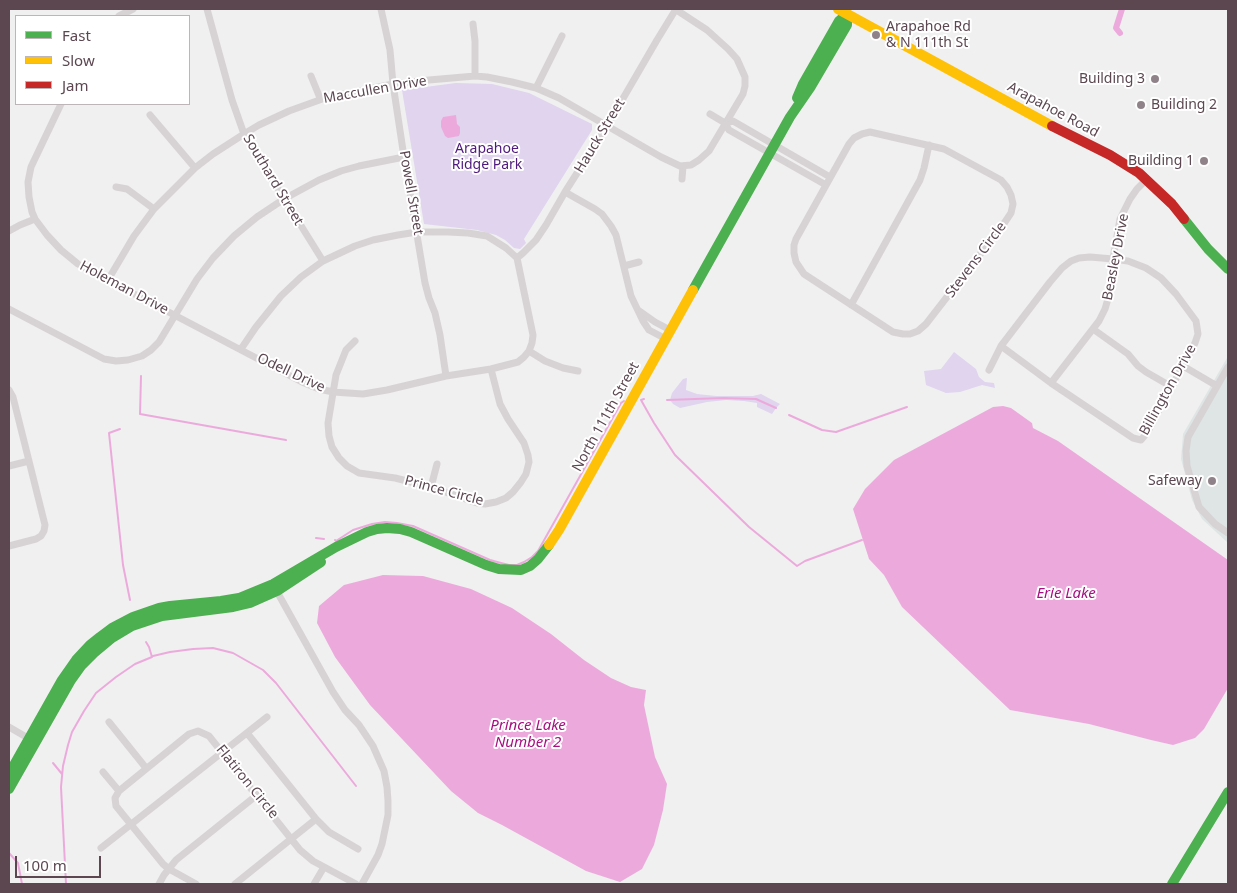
<!DOCTYPE html>
<html>
<head>
<meta charset="utf-8">
<style>
  body { margin:0 }
  #map { position:relative; width:1237px; height:893px; overflow:hidden; background:#f0f0f0; font-family:"Noto Sans",sans-serif }
  canvas { display:block }
  .frame { position:absolute; inset:0; border:10px solid #5c4751; pointer-events:none }
  .legend { position:absolute; left:15px; top:15px; width:175px; height:90px; box-sizing:border-box; background:#fff; border:1px solid #beb5b9; margin:0; padding:6px 9px; list-style:none; font-size:15px; color:#5c4751 }
  .legend li { display:flex; align-items:center; gap:10px; height:25px }
  .legend b { width:25px; border:1px solid #beb5b9 }
  .scale { position:absolute; left:15px; top:856px; width:86px; height:22px; box-sizing:border-box; border:2px solid #5c4751; border-top:0; padding-left:6px; font-size:15px; line-height:18px; white-space:nowrap; color:#5c4751; -webkit-text-stroke:4px #fff; paint-order:stroke }
</style>
</head>
<body>
<div id="map">
<canvas width="1237" height="893"></canvas>
<div class="frame"></div>
<ul class="legend">
<li><b style="height:6px;background:#4caf50"></b>Fast</li>
<li><b style="height:6px;background:#ffc107"></b>Slow</li>
<li><b style="height:6px;background:#c62828"></b>Jam</li>
</ul>
<div class="scale">100 m</div>
</div>
<script>
const ctx = document.querySelector('canvas').getContext('2d');
ctx.lineJoin = 'round';
function fill(path, color) {
  ctx.fillStyle = color;
  ctx.fill(path, 'evenodd');
}
function shape(rows) {
  const path = new Path2D();
  for (const r of rows) {
    path.moveTo(r[0], r[1]);
    for (let i = 2; i < r.length; i += 2) path.lineTo(r[i], r[i + 1]);
  }
  return path;
}
function strokePath(path, color, width, dash) {
  ctx.strokeStyle = color;
  ctx.lineWidth = width;
  ctx.lineCap = dash ? 'butt' : 'round';
  ctx.setLineDash(dash || []);
  ctx.stroke(path);
}
function write(font, color, halo, rows, align = 'center') {
  ctx.font = font + ' "Noto Sans",sans-serif';
  ctx.lineWidth = 4;
  ctx.setLineDash([]);
  ctx.textBaseline = 'middle';
  ctx.strokeStyle = halo;
  ctx.fillStyle = color;
  for (const [text, x, y, turn = 0] of rows) {
    ctx.save();
    ctx.translate(x, y);
    ctx.rotate((+turn || 0) * Math.PI / 180);
    ctx.textAlign = isNaN(turn) ? turn : align;
    if (halo) ctx.strokeText(text, 0, 0);
    ctx.fillText(text, 0, 0);
    ctx.restore();
  }
}
fill(shape([
  [1227,358,1228,358,1228,543,1202,519,1192,500,1181,459,1183,434]
]), '#dee5e4');
fill(shape([
  [456,83,492,84,529,93,592,124,592,130,524,239,526,243,520,249,514,248,505,240,496,235,477,230,424,224,402,90],
  [954,352,976,369,979,377,985,382,994,383,995,388,982,385,960,392,946,393,926,385,924,371,941,369],
  [687,378,686,390,697,394,716,396,753,396,761,394,780,404,776,408,772,414,757,407,757,403,744,401,726,400,707,402,680,408,673,404,670,400,672,393,683,379]
]), '#e0d4ef');
fill(shape([
  [456,115,457,124,460,127,460,133,459,136,448,138,445,136,441,127,441,121,443,117],
  [1003,406,1011,408,1032,423,1033,428,1058,441,1228,560,1228,688,1204,729,1195,738,1173,745,1151,740,1089,724,1010,710,902,607,884,575,869,559,853,509,865,489,894,460,993,407],
  [383,575,423,576,471,589,512,608,551,634,584,660,611,678,631,687,646,690,644,705,655,757,667,784,663,810,654,845,642,869,620,882,586,871,502,825,478,813,451,791,370,705,335,657,317,623,319,606,344,585]
]), '#ecaadc');
strokePath(shape([
  [141,376,140,414,286,440],
  [644,399,641,400,654,423,675,455,749,527,797,566,805,561,862,540],
  [667,400,723,398,756,399,776,408],
  [789,415,822,430,836,432,907,407],
  [120,429,109,433,123,565,130,600],
  [316,538,324,539],
  [335,540,336,541,353,530,372,524,385,522,397,523,413,526,490,560,501,563,509,565,517,565,524,562,532,557,538,551,621,403,624,401],
  [153,656,170,652,193,649,213,648,233,653,263,670,276,683,356,786],
  [53,763,62,774],
  [9,853,18,863,22,884],
  [66,884,61,787,63,766,68,745,72,732,84,711,96,693,116,677,135,664,152,657,149,647,146,642]
]), '#ecaadc', 2);
strokePath(shape([
  [1120,33,1116,28,1122,9]
]), '#ecaadc', 6);
strokePath(shape([
  [207,9,232,100,244,134,323,261],
  [381,9,390,50,393,84,404,157,425,283,429,298,435,313,440,335,446,376],
  [119,16,133,9],
  [473,24,475,41,475,76],
  [311,76,320,98],
  [536,88,562,36],
  [61,104,31,167,28,182,29,197,32,212,35,219,47,235,61,250,78,264,98,275,302,382,319,389,333,392,363,394,387,390,446,376,491,369,518,362,524,357,529,351,532,343,533,335,517,258,506,248,487,236,468,233,448,232,417,232,398,235,373,240,355,246,323,261,301,277,281,296,256,327,241,349],
  [710,114,725,123,729,130,826,185],
  [150,115,195,168],
  [725,123,733,121,830,177],
  [870,132,944,149,1001,180,1007,187,1011,195,1013,204,1011,213,1005,222,926,324,918,331,910,334,903,334,893,332,804,274,796,262,794,253,794,245,796,239,849,144,854,138,862,134,870,132],
  [682,179,683,166],
  [116,187,127,189,154,209],
  [565,192,595,209,602,214,611,226,616,235,631,296,643,321,649,330,666,339],
  [9,231,20,225,35,219],
  [517,258,523,253,536,240,546,225,565,192,607,126,657,40,676,9],
  [624,266,639,262],
  [108,280,134,236,154,209,195,168,213,154,244,134,259,125,289,111,325,98,393,84,429,80,475,76,487,77,512,82,536,88,559,98,661,157,680,166,691,165,699,160,709,151,743,94,745,86,745,77,737,59,728,49,707,30,675,9],
  [851,305,920,180,924,168,929,145],
  [9,309,104,359,116,361,128,360,142,356,151,350,159,342,197,279,213,258,234,236,257,217,284,199,319,180,341,171,359,166,404,157],
  [638,310,655,322,670,330],
  [1093,329,1128,354,1138,366,1146,372,1172,387],
  [355,341,346,350,336,375,328,423,329,436,332,447,339,458,347,466,359,473,395,478,431,487,477,503,485,504,496,502,506,498,513,492,521,482,526,474,529,462,528,455,524,443,508,419,500,404,491,369],
  [529,351,545,361,563,368,578,371],
  [1183,366,1217,386],
  [1228,367,1188,437,1186,451,1187,466,1199,507,1215,524,1228,533],
  [989,370,1001,346,1050,282,1062,268,1071,261,1079,258,1090,257,1113,259,1128,261,1146,268,1161,278,1176,294,1196,321,1198,334,1195,343,1147,433,1141,440,1133,438,1051,383,1001,346],
  [1051,383,1099,321,1105,309,1110,292,1113,259,1120,219,1130,199,1137,189,1146,180],
  [9,390,13,397,45,525,44,531,41,536,36,539,9,546],
  [9,466,29,461],
  [431,487,437,464],
  [275,588,333,692,345,710,359,725,373,746,384,771,387,787,388,801,388,815,382,844,378,855,362,884],
  [109,722,146,768],
  [9,727,33,741],
  [247,733,316,819,329,832,358,849],
  [103,772,119,791],
  [101,848,267,717],
  [159,884,164,875,176,860,257,795],
  [196,884,169,869,163,864,116,806,115,798,119,791,189,734,198,731,209,736,300,850,313,861,356,884],
  [235,884,316,819],
  [314,884,324,867]
]), '#d7d3d5', 7);
strokePath(shape([
  [797,98,803,84,839,21,847,14],
  [1184,219,1208,249,1228,269],
  [693,290,790,117,810,88,847,25,847,14],
  [9,774,62,680,76,660,90,645,100,637,112,628,133,617,159,608,170,606,221,601,239,598,273,584,336,547,367,532,377,529,387,528,400,529,411,532,486,565,499,569,521,570,530,566,538,559,549,545],
  [9,789,71,680,81,666,94,653,112,638,132,626,162,616,233,607,250,603,277,591,321,562],
  [1172,884,1228,792]
]), '#4caf50', 10);
strokePath(shape([
  [838,9,1052,126],
  [549,545,559,530,693,290]
]), '#ffc107', 10);
strokePath(shape([
  [1052,126,1110,155,1139,173,1172,204,1184,219]
]), '#c62828', 10);
for (const [x, y, r, color] of [
  [876,35,5,"#908289"],
  [1155,79,5,"#908289"],
  [1141,105,5,"#908289"],
  [1204,161,5,"#908289"],
  [1212,481,5,"#908289"]
]) {
  const dot = new Path2D();
  dot.arc(x, y, r, 0, 2 * Math.PI);
  ctx.fillStyle = color;
  ctx.fill(dot);
  strokePath(dot, '#fff', 2);
}
write('14px', '#5c4751', '#fff', [
  ["Arapahoe Rd",886,27,"left"],
  ["& N 111th St",886,43,"left"],
  ["Building 3",1145,79],
  ["Building 2",1151,105,"left"],
  ["Building 1",1194,161],
  ["Safeway",1202,481]
], 'right');
write('14px', '#5c4751', '#fff', [
  ["Maccullen Drive",375,90,-10],
  ["Arapahoe Road",1053,110,28],
  ["Hauck Street",600,136,-59],
  ["Southard Street",273,180,59],
  ["Powell Street",411,193,80],
  ["Beasley Drive",1116,257,-79],
  ["Stevens Circle",976,260,-53],
  ["Holeman Drive",124,288,28],
  ["Odell Drive",291,373,25],
  ["Billington Drive",1168,390,-61],
  ["North 111th Street",606,417,-61],
  ["Prince Circle",444,491,15],
  ["Flatiron Circle",247,782,51]
]);
write('14px', '#4f197c', '#fff', [
  ["Arapahoe",487,149],
  ["Ridge Park",487,165]
]);
write('italic 15px', '#a70f81', '#fff', [
  ["Erie Lake",1066,594],
  ["Prince Lake",528,726],
  ["Number 2",528,743]
]);
</script>
</body>
</html>
